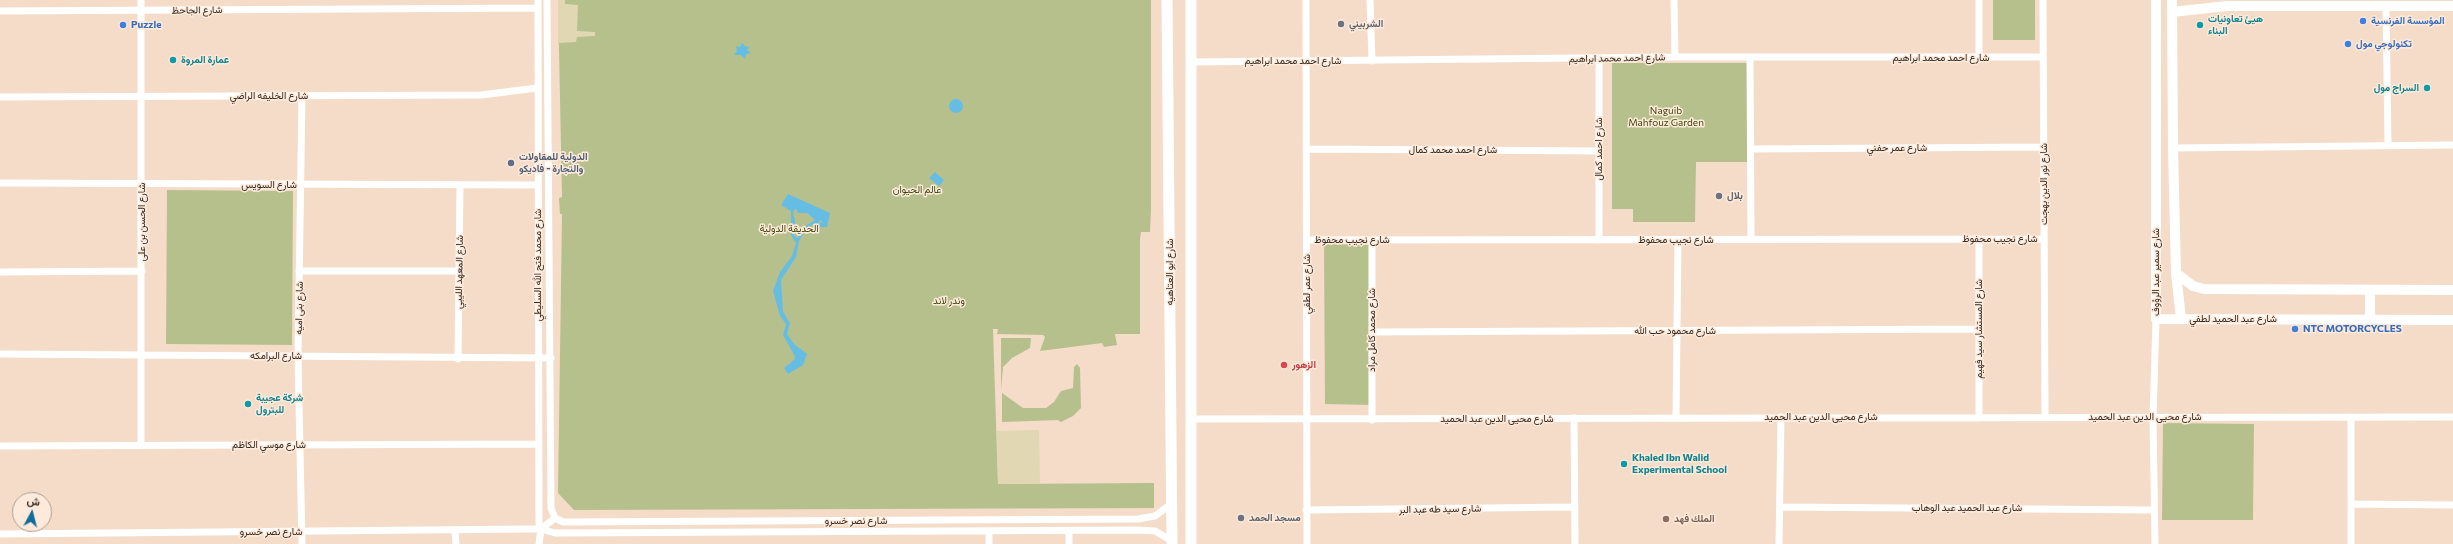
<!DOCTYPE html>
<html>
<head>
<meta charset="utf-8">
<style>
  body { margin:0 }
  #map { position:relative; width:2453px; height:544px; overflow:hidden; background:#f4dcc8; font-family:Commissioner,Vazirmatn,sans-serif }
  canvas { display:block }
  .north { position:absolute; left:12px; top:492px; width:40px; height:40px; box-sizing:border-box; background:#feeada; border:1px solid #ad9d91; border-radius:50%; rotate:7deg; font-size:11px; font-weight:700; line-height:16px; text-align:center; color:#332a23 }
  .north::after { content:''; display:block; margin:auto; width:14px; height:18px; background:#106c9b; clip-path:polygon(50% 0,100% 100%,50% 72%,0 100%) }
</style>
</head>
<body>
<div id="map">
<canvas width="2453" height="544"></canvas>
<div class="north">ش</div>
</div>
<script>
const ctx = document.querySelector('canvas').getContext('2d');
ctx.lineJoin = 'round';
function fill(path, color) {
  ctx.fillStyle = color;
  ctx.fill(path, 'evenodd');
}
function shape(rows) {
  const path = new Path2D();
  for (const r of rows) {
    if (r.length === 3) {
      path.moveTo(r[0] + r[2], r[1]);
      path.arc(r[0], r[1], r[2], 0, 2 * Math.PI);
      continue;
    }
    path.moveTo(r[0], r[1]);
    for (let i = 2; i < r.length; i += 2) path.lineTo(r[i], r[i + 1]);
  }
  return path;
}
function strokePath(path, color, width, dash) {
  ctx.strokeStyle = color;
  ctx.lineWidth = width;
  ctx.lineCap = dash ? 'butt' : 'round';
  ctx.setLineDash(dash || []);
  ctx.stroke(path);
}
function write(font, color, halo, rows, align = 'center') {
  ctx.font = font + ' Commissioner,Vazirmatn,sans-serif';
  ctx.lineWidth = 3;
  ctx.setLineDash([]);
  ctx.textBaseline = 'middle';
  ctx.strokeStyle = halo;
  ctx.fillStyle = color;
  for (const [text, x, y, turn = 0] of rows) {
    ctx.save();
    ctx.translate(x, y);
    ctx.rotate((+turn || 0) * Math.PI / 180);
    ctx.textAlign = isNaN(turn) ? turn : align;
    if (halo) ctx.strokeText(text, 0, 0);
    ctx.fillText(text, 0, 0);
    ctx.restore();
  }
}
fill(shape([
  [558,0,1151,0,1151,209,1150,232,1141,232,1140,239,1140,334,1115,334,1117,345,1104,347,1102,343,1040,351,1045,337,1043,335,997,334,998,329,993,329,998,484,1154,483,1154,508,574,510,558,493,562,214,560,214,559,198,562,197],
  [1993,0,2035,0,2035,40,1993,40],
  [1612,63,1747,63,1747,162,1696,162,1695,222,1633,222,1633,209,1612,209],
  [167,190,293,191,292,345,166,344],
  [1324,244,1370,245,1372,405,1325,404],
  [1001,338,1031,338,1030,348,1012,358,1003,367,1001,390],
  [1077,364,1080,368,1081,408,1073,416,1061,422,1058,420,1002,422,1002,393,1023,408,1046,408,1054,402,1061,391,1073,388,1074,367],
  [2163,423,2254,424,2253,520,2162,520]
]), '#b6c08d');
fill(shape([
  [558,0,565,0,565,4,578,5,577,31,595,32,595,36,577,37,576,42,558,43],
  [1039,430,1040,483,998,484,997,431]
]), '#e1d7b2');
fill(shape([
  [742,43,745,46,749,47,747,50,751,53,746,54,745,59,741,55,734,55,737,51,736,46,740,47],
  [956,106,7],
  [935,172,944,180,939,186,929,178],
  [788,194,830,213,827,227,819,227,820,222,824,223,820,220,816,229,813,224,806,229,799,241,796,257,781,280,783,312,790,323,787,334,794,344,807,354,803,365,788,374,784,368,794,360,795,356,783,335,786,324,780,316,773,291,780,272,792,256,796,243,791,235,791,211,781,205],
  [796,209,798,213,807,213,815,220,804,227,797,238,794,235,795,220,793,214,794,210]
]), '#66bde4');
strokePath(shape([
  [141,0,141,445],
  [538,0,539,523,541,529],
  [547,0,551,508,555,518],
  [1306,0,1307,544],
  [1370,0,1372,61],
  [1674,0,1675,57],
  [1979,0,1979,58],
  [2043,0,2045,417],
  [2386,6,2388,145],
  [0,11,538,8],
  [1750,59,1751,239],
  [1191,62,1675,57,2043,57],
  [302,96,298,356,302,544],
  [0,97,481,95,537,88],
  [2173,148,2453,145],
  [1307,149,1599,151],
  [1751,149,2044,147],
  [0,183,538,185],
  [1307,240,2044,239],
  [1599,240,1599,59],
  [299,271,459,271],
  [0,272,142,271],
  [1372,332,1979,329],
  [0,354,551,358],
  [458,359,460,185],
  [1676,417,1678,240],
  [2351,417,2351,544],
  [1574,418,1575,544],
  [1979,418,1979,239],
  [1190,419,2453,417],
  [1372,420,1372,240],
  [0,446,539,444],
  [2351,504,2453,505],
  [1780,507,2154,510],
  [1306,510,1574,507],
  [555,518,563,522,1138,519,1155,516,1171,504],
  [541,529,555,533,1137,530,1155,531,1172,541],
  [455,531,456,544],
  [989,531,989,544],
  [1069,531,1069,544],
  [0,534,529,529,541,529,555,518],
  [539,544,541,529],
  [1779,544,1781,417],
  [2155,544,2153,418,2156,319]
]), '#fff', 7);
strokePath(shape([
  [2156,0,2156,319,2453,320],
  [2172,0,2173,148,2176,273,2181,319],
  [2172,12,2227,6,2453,6],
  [2176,273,2193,286,2204,289,2453,290],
  [2370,320,2370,290]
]), '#fff', 10);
strokePath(shape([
  [1167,0,1172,544],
  [1191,0,1191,544]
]), '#fff', 11);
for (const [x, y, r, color] of [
  [2363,21,4,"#3f7fe0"],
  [1341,24,4,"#6b7280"],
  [123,25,4,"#3f7fe0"],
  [2200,25,4,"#0f9aa8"],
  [2348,44,4,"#3f7fe0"],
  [173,60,4,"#0f9aa8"],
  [2427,88,4,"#0f9aa8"],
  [511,163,4,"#5c6f8a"],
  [1719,196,4,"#6b7280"],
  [2295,329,4,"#3f7fe0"],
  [1284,365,4,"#e0444e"],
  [248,404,4,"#0f9aa8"],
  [1624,464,4,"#0f9aa8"],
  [1241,518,4,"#6b7280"],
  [1666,519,4,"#8d6e63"]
]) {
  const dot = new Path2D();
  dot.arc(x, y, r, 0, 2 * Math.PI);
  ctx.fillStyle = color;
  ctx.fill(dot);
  strokePath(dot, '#feeada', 1.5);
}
write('10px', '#332a23', '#feeada', [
  ["شارع الجاحظ",197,10,-1],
  ["شارع احمد محمد ابراهيم",1617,58,-1],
  ["شارع احمد محمد ابراهيم",1941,58],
  ["شارع احمد محمد ابراهيم",1293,61],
  ["شارع الخليفه الراضي",269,96],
  ["شارع عمر حفني",1897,148],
  ["شارع احمد كمال",1599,149,-90],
  ["شارع احمد محمد كمال",1453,150],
  ["شارع نور الدين بهجت",2044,184,-90],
  ["شارع السويس",269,185],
  ["شارع الحسن بن على",142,222,-90],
  ["شارع نجيب محفوظ",2000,239],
  ["شارع نجيب محفوظ",1352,240],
  ["شارع نجيب محفوظ",1676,240],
  ["شارع محمد فتح الله السليطي",538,265,-90],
  ["شارع المعهد الليبي",459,272,-89],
  ["شارع ابو العتاهيه",1170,272,-90],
  ["شارع سمير عبد الرؤوف",2156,272,-90],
  ["شارع عمر لطفي",1307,284,-90],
  ["شارع بنى اميه",299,308,-89],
  ["شارع عبد الحميد لطفي",2233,319],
  ["شارع المستشار سيد فهيم",1979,329,-90],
  ["شارع محمد كامل مراد",1372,330,-90],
  ["شارع محمود حب الله",1675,331],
  ["شارع البرامكه",276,356],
  ["شارع محيى الدين عبد الحميد",1821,417],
  ["شارع محيى الدين عبد الحميد",2145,417],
  ["شارع محيى الدين عبد الحميد",1497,419],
  ["شارع موسي الكاظم",269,445],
  ["شارع عبد الحميد عبد الوهاب",1967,508],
  ["شارع سيد طه عبد البر",1440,509,-1],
  ["شارع نصر خسرو",856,521],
  ["شارع نصر خسرو",271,532]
]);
write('bold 10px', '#0d838f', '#feeada', [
  ["هيئ تعاونيات",2208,19],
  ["البناء",2208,31],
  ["عمارة المروة",181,60],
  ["السراج مول",2419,88,"right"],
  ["شركة عجيبة",256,398],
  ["للبترول",256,410],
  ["Khaled Ibn Walid",1632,458],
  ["Experimental School",1632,470]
], 'left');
write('bold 10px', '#366cbe', '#feeada', [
  ["المؤسسة الفرنسية",2371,21],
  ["Puzzle",131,25],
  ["تكنولوجي مول",2356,44],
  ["NTC MOTORCYCLES",2303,329]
], 'left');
write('bold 10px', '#5b616d', '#feeada', [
  ["الشربيني",1349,24],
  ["بلال",1727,196],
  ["مسجد الحمد",1249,518]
], 'left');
write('10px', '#3d450a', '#feeada', [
  ["Naguib",1666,111],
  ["Mahfouz Garden",1666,123],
  ["عالم الحيوان",917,190],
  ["الحديقة الدولية",789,229],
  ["وندر لاند",949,301]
]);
write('bold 10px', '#4e5e75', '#feeada', [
  ["الدولية للمقاولات",519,157],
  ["والتجارة - فاديكو",519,169]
], 'left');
write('bold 10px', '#be3a42', '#feeada', [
  ["الزهور",1292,365]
], 'left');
write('bold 10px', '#785e54', '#feeada', [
  ["الملك فهد",1674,519]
], 'left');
</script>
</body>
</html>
